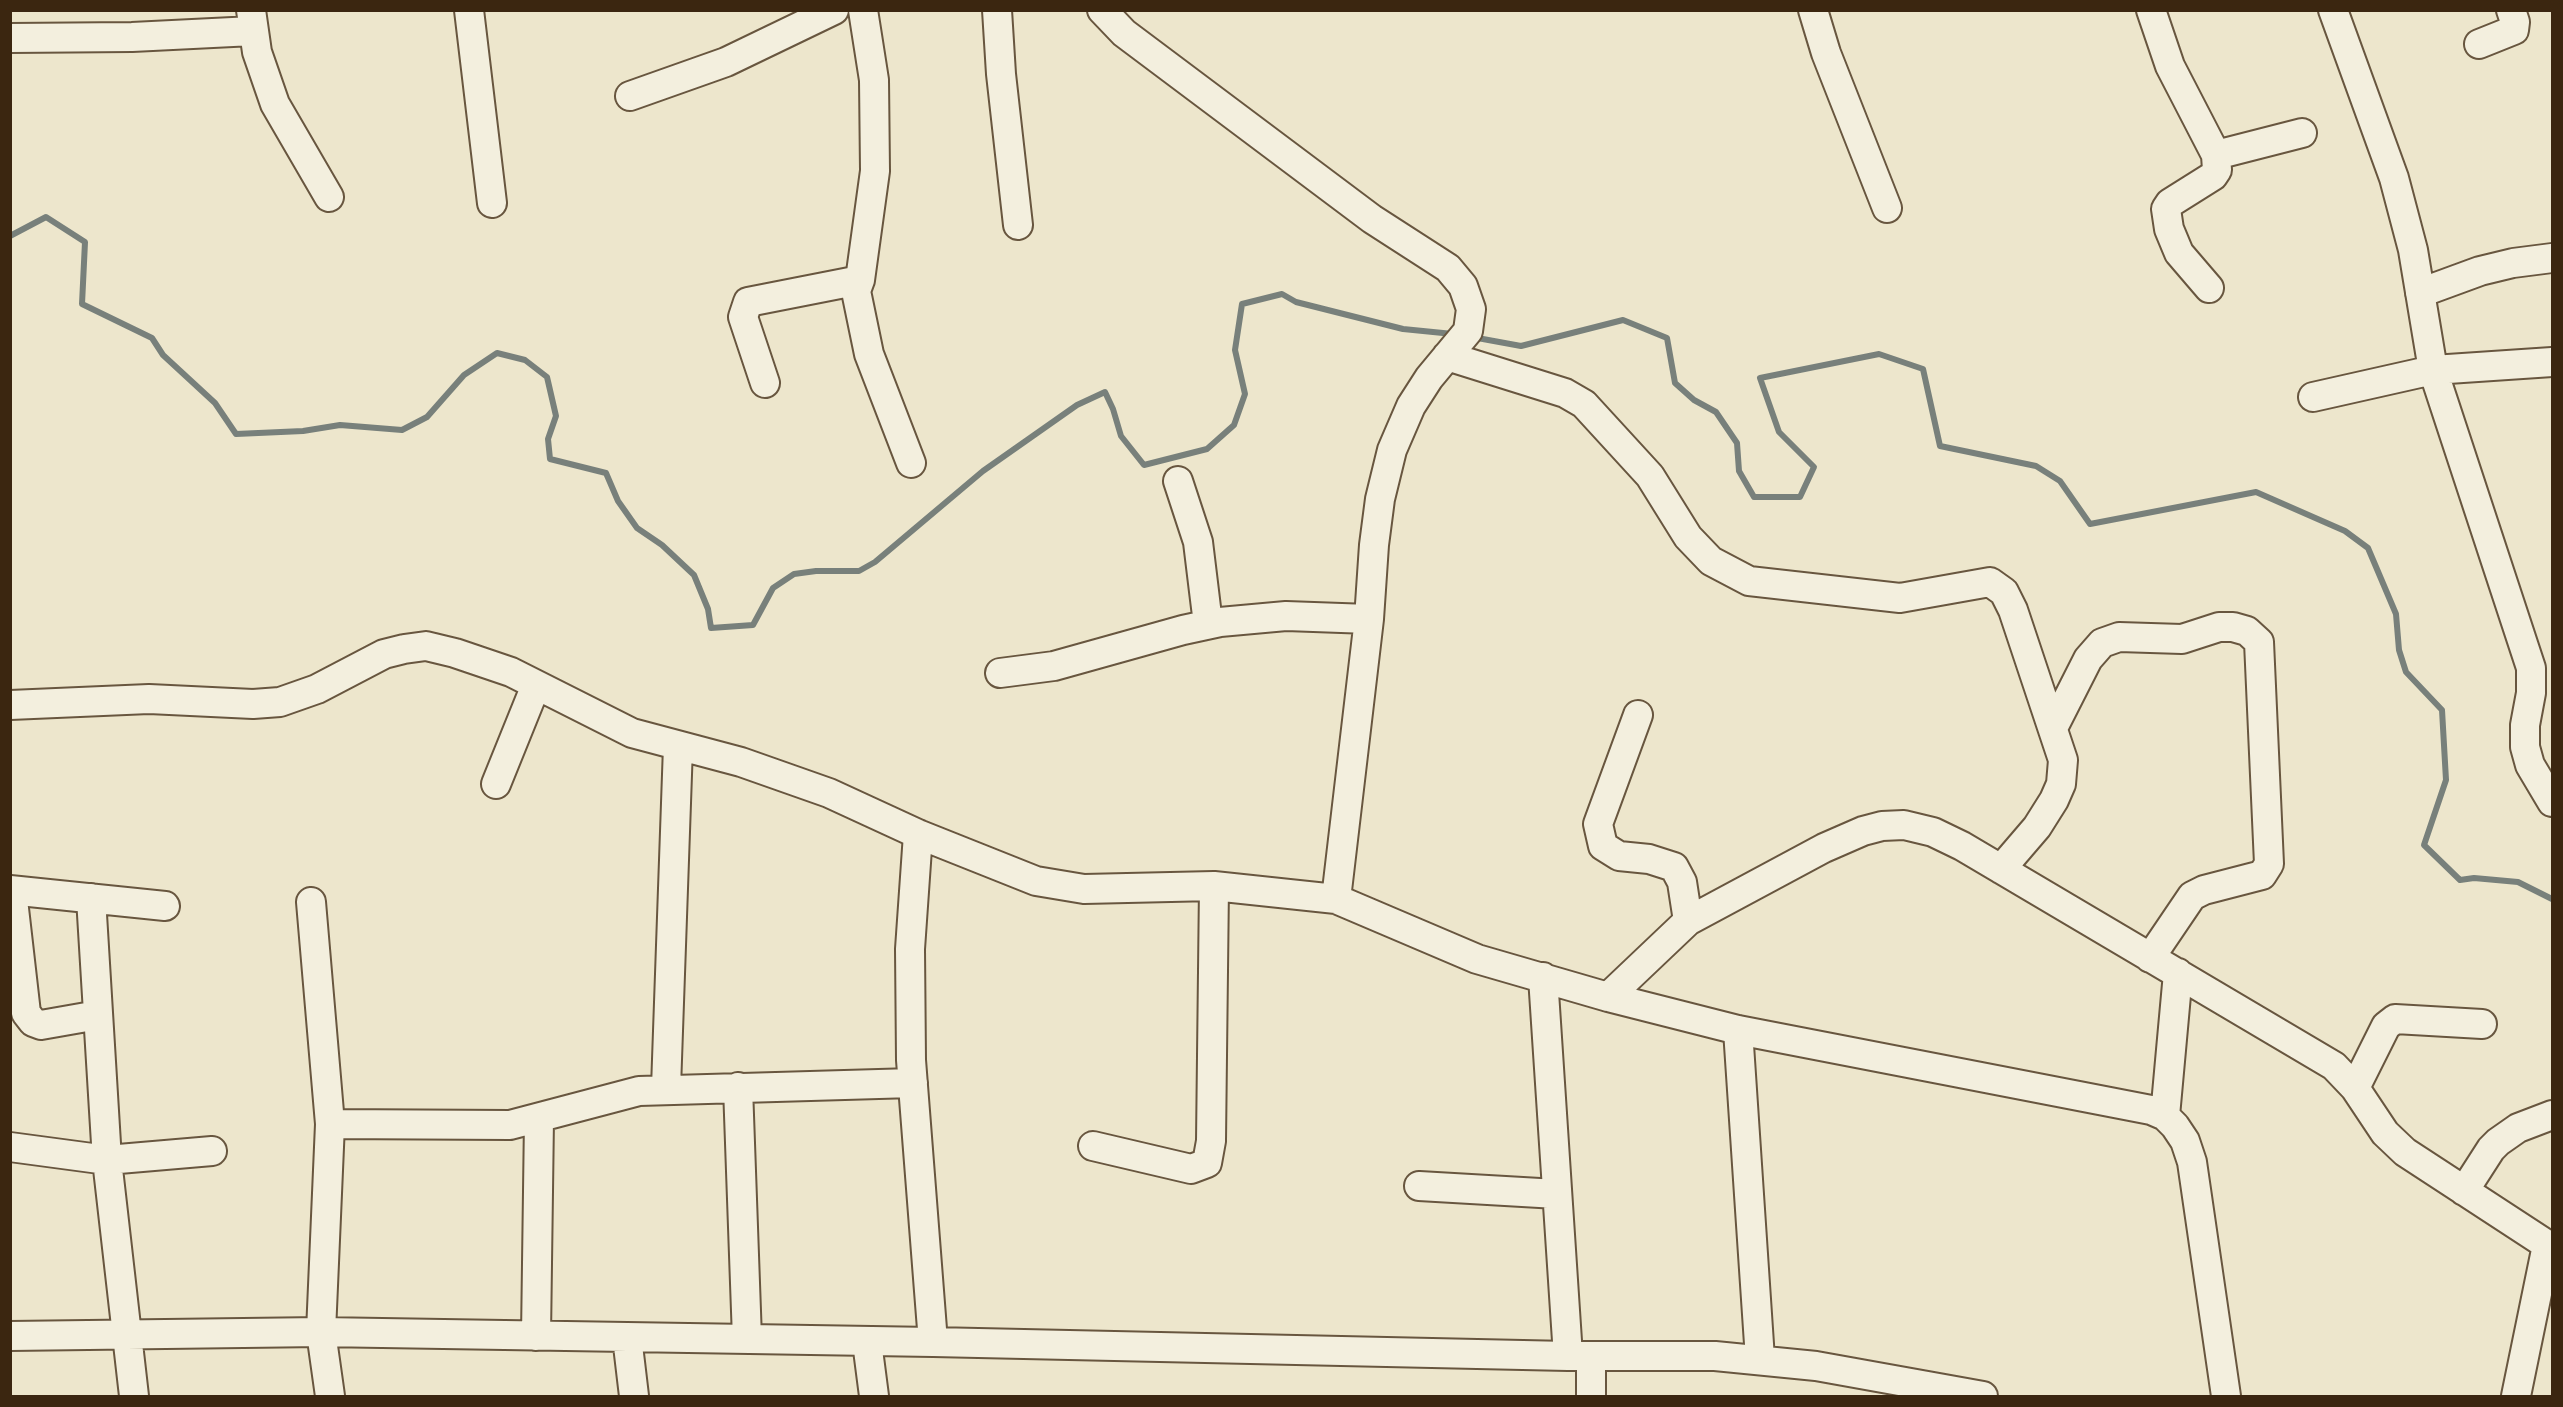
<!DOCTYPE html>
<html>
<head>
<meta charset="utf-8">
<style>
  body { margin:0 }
  #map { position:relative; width:2563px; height:1407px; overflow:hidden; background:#ede6cc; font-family:"Sorts Mill Goudy",serif }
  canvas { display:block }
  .frame { position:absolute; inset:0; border:12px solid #3b2610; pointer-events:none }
</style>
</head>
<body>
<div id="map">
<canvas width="2563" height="1407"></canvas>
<div class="frame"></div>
</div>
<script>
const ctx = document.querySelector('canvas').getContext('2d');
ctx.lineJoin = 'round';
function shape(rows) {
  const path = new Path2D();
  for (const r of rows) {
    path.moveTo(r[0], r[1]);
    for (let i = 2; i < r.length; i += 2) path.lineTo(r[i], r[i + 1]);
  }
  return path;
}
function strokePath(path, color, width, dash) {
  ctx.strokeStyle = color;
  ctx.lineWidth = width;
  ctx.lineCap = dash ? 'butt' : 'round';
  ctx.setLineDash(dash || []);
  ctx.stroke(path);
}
strokePath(shape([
  [10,236,46,217,85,242,82,304,152,338,163,355,215,403,236,434,303,431,340,425,402,430,427,417,464,375,497,353,525,360,547,377,556,416,548,439,550,459,606,473,618,501,637,528,662,545,694,575,708,609,711,628,753,625,773,588,794,574,816,571,859,571,875,562,983,471,1077,405,1105,392,1113,409,1121,436,1144,465,1207,449,1234,425,1245,394,1235,350,1242,304,1282,294,1296,302,1403,329,1453,334],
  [1472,337,1521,346,1623,320,1667,338,1675,383,1694,400,1716,412,1737,443,1739,471,1754,497,1800,497,1814,467,1779,432,1760,378,1879,354,1923,369,1940,446,2036,466,2060,481,2090,524,2256,492,2345,531,2368,548,2396,614,2399,650,2406,672,2442,710,2446,780,2424,845,2460,880,2474,878,2518,882,2552,899]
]), '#78807b', 6);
const minor = shape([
  [251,10,257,52,275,104,329,197],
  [469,10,492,203],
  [863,10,874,80,875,171,860,280,856,291,869,354,911,463],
  [997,10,1001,74,1018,225],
  [1102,10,1124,33,1372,219,1448,268,1463,286,1471,309,1468,331,1429,378,1411,406,1392,450,1380,499,1374,545,1369,619,1336,899],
  [1813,10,1826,53,1887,208],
  [2151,10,2170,66,2216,155,2217,170,2213,176,2170,203,2166,209,2169,229,2179,253,2209,288],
  [2333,10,2394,178,2413,250,2433,370,2552,362],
  [10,38,132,37,253,31],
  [2479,44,2514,30,2515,22,2511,10],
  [630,96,726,62,834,10],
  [2216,155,2302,133],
  [2420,293,2480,271,2513,263,2552,258],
  [1447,356,1565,393,1584,404,1650,476,1688,537,1711,561,1749,581,1900,598,1990,582,2004,592,2013,610,2063,760,2061,784,2054,800,2037,827,2001,869],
  [765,383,743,317,748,302,860,280],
  [2313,397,2433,370,2531,668,2531,693,2525,725,2525,747,2530,765,2552,802],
  [1178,481,1198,542,1208,624],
  [1000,673,1054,666,1183,630,1220,622,1286,616,1369,619],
  [10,705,149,699,253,704,280,702,317,689,384,654,404,649,426,646,455,653,511,672,632,733,741,762,829,793,918,834,1036,881,1084,889,1214,886,1336,899,1477,959,1608,997,1738,1030,2151,1110,2165,1116,2175,1126,2185,1141,2192,1162,2226,1396],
  [1638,715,1598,824,1603,846,1619,856,1649,859,1674,867,1682,882,1688,921],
  [2053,728,2088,659,2102,643,2119,637,2182,639,2219,627,2233,627,2247,631,2259,642,2269,864,2262,875,2204,890,2192,896,2150,958],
  [496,784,536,685],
  [918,834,910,949,911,1060,933,1342],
  [10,890,165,906],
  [12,891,26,1013,33,1022,41,1025,98,1015],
  [91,898,107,1160,134,1396],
  [311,902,330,1124],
  [1543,977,1568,1356],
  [1608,997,1688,921,1824,848,1863,831,1882,826,1904,825,1933,832,1962,846,2334,1066,2355,1088,2385,1133,2405,1152,2552,1248],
  [1738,1030,1760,1359],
  [738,1087,747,1339],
  [666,1088,678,746],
  [2355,1088,2386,1026,2395,1019,2482,1024],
  [2165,1116,2178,973],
  [1093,1146,1191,1169,1207,1163,1211,1141,1214,886],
  [10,1147,107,1160,212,1151],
  [1419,1186,1557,1194],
  [2464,1191,2491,1149,2498,1142,2518,1128,2552,1115],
  [10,1336,321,1332,933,1342,1568,1356,1715,1356,1816,1366,1983,1396],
  [536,1336,539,1119],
  [627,1337,634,1396],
  [867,1342,874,1396],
  [1591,1356,1591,1396],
  [330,1396,321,1332,330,1124,510,1125,639,1091,913,1083],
  [2516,1396,2547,1245]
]);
strokePath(minor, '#68563f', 32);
strokePath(minor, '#f3efde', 28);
</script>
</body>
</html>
